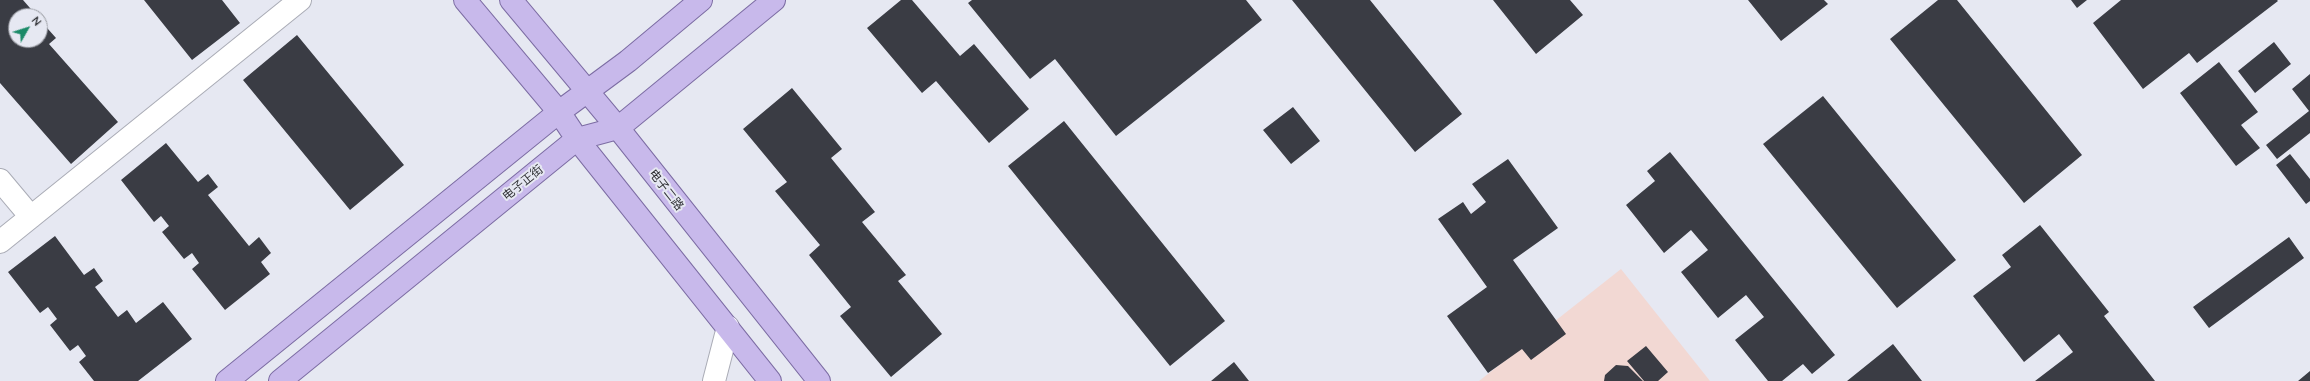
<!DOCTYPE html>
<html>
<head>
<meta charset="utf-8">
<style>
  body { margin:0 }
  #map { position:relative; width:2310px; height:381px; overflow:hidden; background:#e6e8f2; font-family:Quicksand,sans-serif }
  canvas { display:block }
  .north { position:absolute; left:8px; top:8px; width:40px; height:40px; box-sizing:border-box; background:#e6e8f2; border:1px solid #9ea0a7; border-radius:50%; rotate:51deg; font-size:11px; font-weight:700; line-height:16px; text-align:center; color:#323337 }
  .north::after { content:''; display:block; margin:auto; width:14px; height:18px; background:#1b8a68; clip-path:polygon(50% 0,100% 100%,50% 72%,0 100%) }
</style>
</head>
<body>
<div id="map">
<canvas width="2310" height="381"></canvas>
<div class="north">N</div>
</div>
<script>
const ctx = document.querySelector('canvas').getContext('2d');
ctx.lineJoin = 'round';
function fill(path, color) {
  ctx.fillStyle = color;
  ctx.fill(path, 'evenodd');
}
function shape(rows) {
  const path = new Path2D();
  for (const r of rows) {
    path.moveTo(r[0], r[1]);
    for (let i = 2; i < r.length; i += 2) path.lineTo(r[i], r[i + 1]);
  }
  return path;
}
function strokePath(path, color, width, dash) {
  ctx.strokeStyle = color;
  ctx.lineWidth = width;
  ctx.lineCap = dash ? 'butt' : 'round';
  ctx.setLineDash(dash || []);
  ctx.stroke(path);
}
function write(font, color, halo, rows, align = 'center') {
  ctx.font = font + ' Quicksand,"Noto Sans SC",sans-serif';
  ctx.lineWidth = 4;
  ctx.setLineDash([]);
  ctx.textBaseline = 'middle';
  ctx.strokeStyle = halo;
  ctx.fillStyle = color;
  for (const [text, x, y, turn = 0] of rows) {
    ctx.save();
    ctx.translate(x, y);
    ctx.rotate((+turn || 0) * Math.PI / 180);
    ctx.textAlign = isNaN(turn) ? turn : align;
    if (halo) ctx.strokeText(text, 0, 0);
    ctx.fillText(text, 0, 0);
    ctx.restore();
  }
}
fill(shape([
  [1621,269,1710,381,1479,381]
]), '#f2d8d3');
fill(shape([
  [0,0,23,0,37,16,16,16,16,40,40,40,40,20,56,38,49,44,118,122,71,164,0,83],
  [144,0,222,0,240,23,192,60],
  [901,0,912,0,960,56,974,44,1029,109,989,143,936,81,922,93,867,28],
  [972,0,1246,0,1262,20,1116,136,1055,59,1030,79,968,3],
  [1292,0,1370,0,1462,114,1415,152],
  [1493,0,1570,0,1583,15,1536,54],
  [1748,0,1824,0,1828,4,1781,41],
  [1938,0,1957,0,2082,155,2024,203,1890,39],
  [2071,0,2087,0,2077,8],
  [2121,0,2277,0,2278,1,2197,63,2189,53,2143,89,2093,23],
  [297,35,404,165,350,210,243,80],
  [2274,42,2291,64,2255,93,2238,71],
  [2219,62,2258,112,2241,125,2260,148,2236,166,2180,93],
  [2310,74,2310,133,2277,159,2266,145,2309,111,2292,89],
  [792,88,842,149,831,158,875,212,862,222,906,275,898,281,942,334,891,377,840,316,851,307,809,255,820,245,775,191,787,182,743,129],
  [1823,96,1956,260,1897,308,1763,144],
  [1293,107,1320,141,1291,164,1263,130],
  [1064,121,1225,321,1170,366,1008,166],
  [166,143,198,182,208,174,218,187,208,195,249,246,259,237,271,253,261,262,270,274,225,310,192,269,199,263,192,253,184,259,162,232,169,226,161,216,154,222,121,180],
  [1670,152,1835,355,1812,374,1803,364,1782,381,1768,381,1735,340,1764,317,1746,295,1718,318,1681,272,1708,250,1691,230,1664,253,1626,205,1655,181,1647,171],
  [2290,154,2310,179,2310,201,2306,204,2276,165],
  [1508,159,1558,228,1513,260,1566,334,1531,360,1522,349,1488,373,1447,316,1487,287,1438,219,1463,202,1471,214,1486,202,1472,184],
  [2040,225,2109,312,2104,316,2155,381,2035,381,2073,352,2059,334,2024,362,1973,296,2011,267,2002,255],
  [55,236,84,275,94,268,103,281,95,287,118,317,127,310,136,323,163,302,192,339,138,381,94,381,79,362,86,356,78,345,70,351,50,325,57,319,48,307,40,313,8,272],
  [2289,237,2304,258,2209,328,2193,307],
  [1893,344,1922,381,1847,381],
  [1646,346,1668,372,1658,381,1644,381,1627,361],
  [1234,362,1249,381,1211,381],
  [1616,365,1628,366,1643,381,1604,381,1605,375],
  [2310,371,2310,381,2298,381]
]), '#3a3c44');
const minor = shape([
  [0,180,31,217],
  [0,242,300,0],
  [714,381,728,327]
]);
const major = shape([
  [465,0,559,112,577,139,770,381],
  [511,0,618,128,819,381],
  [227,381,559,112,628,61,701,0],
  [280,381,577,139,618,128,774,0]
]);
strokePath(minor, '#aaacb6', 24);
strokePath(major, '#7c6ca3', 24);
strokePath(minor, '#fff', 22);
strokePath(major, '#c8b9eb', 22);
write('12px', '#323337', '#e6e8f2', [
  ["电子正街",523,183,-39],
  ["电子二路",666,190,52]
]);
</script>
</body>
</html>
